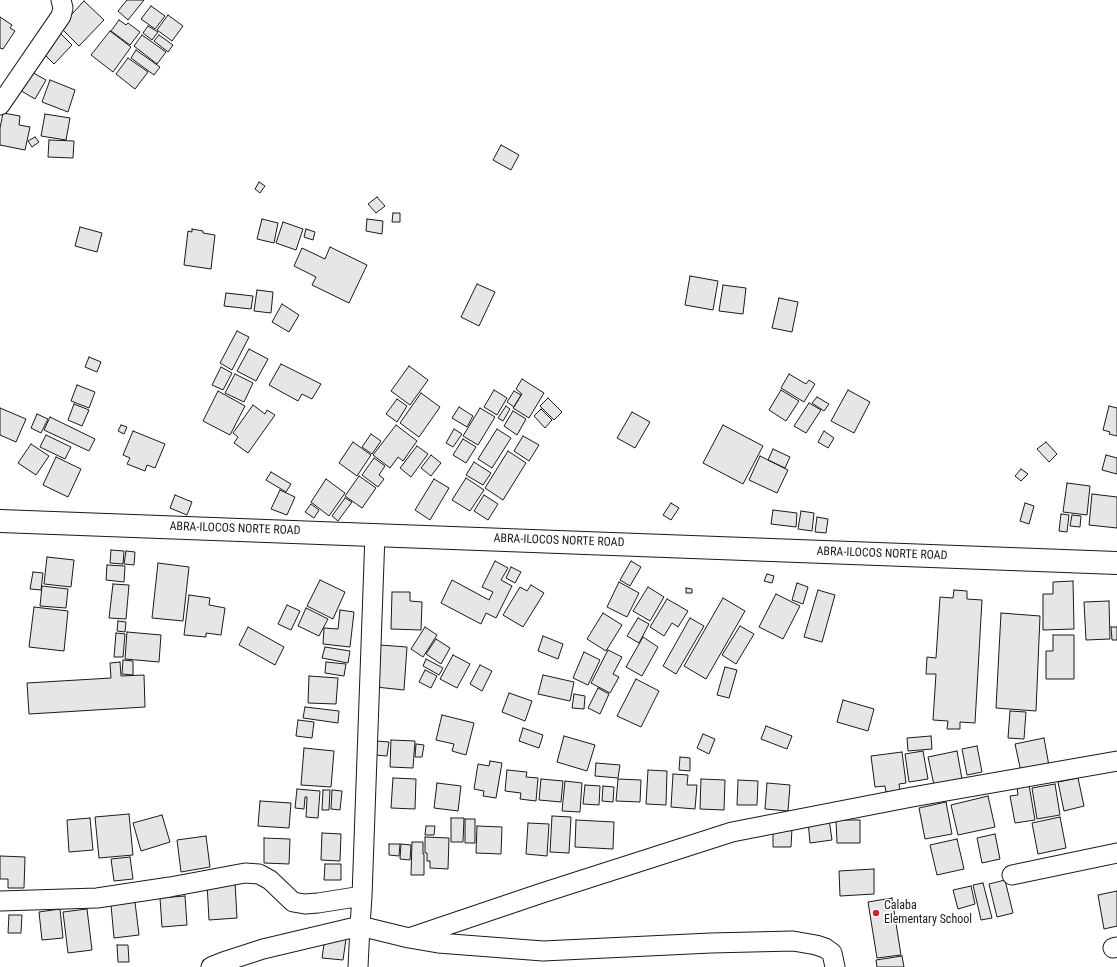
<!DOCTYPE html>
<html>
<head>
<meta charset="utf-8">
<style>
  body { margin:0 }
  canvas { display:block; background:#fff }
</style>
</head>
<body>
<canvas width="1117" height="967"></canvas>
<script>
const ctx = document.querySelector('canvas').getContext('2d');
ctx.lineJoin = 'round';
function fill(path, color) {
  ctx.fillStyle = color;
  ctx.fill(path, 'evenodd');
}
function shape(rows) {
  const path = new Path2D();
  for (const r of rows) {
    path.moveTo(r[0], r[1]);
    for (let i = 2; i < r.length; i += 2) path.lineTo(r[i], r[i + 1]);
  }
  return path;
}
function strokePath(path, color, width, dash) {
  ctx.strokeStyle = color;
  ctx.lineWidth = width;
  ctx.lineCap = dash ? 'butt' : 'round';
  ctx.setLineDash(dash || []);
  ctx.stroke(path);
}
function write(font, color, halo, rows, align = 'center') {
  ctx.font = font + ' "Roboto Condensed",sans-serif';
  ctx.lineWidth = 3;
  ctx.setLineDash([]);
  ctx.textBaseline = 'middle';
  ctx.strokeStyle = halo;
  ctx.fillStyle = color;
  for (const [text, x, y, turn = 0] of rows) {
    ctx.save();
    ctx.translate(x, y);
    ctx.rotate((+turn || 0) * Math.PI / 180);
    ctx.textAlign = isNaN(turn) ? turn : align;
    if (halo) ctx.strokeText(text, 0, 0);
    ctx.fillText(text, 0, 0);
    ctx.restore();
  }
}
const building = shape([
  [127,0,144,0,128,20,118,11,127,0],
  [84,1,104,20,79,46,60,27,84,1],
  [151,6,165,16,155,29,141,19,151,6],
  [168,15,183,26,172,41,157,30,168,15],
  [0,17,12,25,10,28,15,31,3,49,0,48,0,17],
  [119,20,126,25,128,23,140,32,130,45,111,31,119,20],
  [148,26,158,32,152,40,143,33,148,26],
  [110,31,131,47,113,72,91,55,110,31],
  [59,32,72,45,54,64,41,51,59,32],
  [142,35,166,52,157,64,134,46,142,35],
  [159,35,173,45,168,52,154,41,159,35],
  [136,50,160,67,154,75,131,58,136,50],
  [128,58,148,72,135,89,116,74,128,58],
  [28,70,46,80,35,99,18,89,28,70],
  [50,80,75,90,68,112,42,102,50,80],
  [3,113,20,116,19,125,30,127,25,150,0,145,0,128,3,113],
  [45,114,70,118,66,140,41,136,45,114],
  [35,137,39,142,32,147,28,141,35,137],
  [49,140,74,141,73,158,48,157,49,140],
  [501,145,519,155,511,170,493,160,501,145],
  [259,182,265,186,260,193,255,189,259,182],
  [377,197,385,206,376,213,368,204,377,197],
  [393,213,400,213,400,222,392,222,393,213],
  [262,219,278,223,274,243,257,239,262,219],
  [367,219,383,221,382,234,366,231,367,219],
  [283,222,303,229,296,250,276,243,283,222],
  [80,227,102,233,97,252,75,246,80,227],
  [192,229,203,231,203,233,215,235,211,269,184,265,188,231,192,232,192,229],
  [306,229,315,232,313,240,304,237,306,229],
  [330,247,367,265,349,303,312,285,316,277,294,266,302,248,325,259,330,247],
  [690,276,718,281,713,310,685,305,690,276],
  [477,284,495,292,479,326,461,317,477,284],
  [723,285,746,288,743,314,719,311,723,285],
  [257,290,273,292,271,313,254,311,257,290],
  [226,293,253,296,251,309,224,306,226,293],
  [779,298,798,302,792,332,772,328,779,298],
  [282,304,299,315,289,332,272,322,282,304],
  [237,331,249,337,232,370,220,363,237,331],
  [249,349,268,359,256,381,237,371,249,349],
  [89,357,101,362,97,372,85,367,89,357],
  [281,364,321,384,312,399,302,394,298,401,269,385,281,364],
  [409,366,428,380,410,405,391,391,409,366],
  [221,367,232,373,223,390,212,385,221,367],
  [235,374,253,383,244,402,225,393,235,374],
  [789,374,806,384,809,380,815,384,804,402,781,388,789,374],
  [522,379,544,393,529,418,513,408,522,394,516,389,522,379],
  [77,385,95,392,89,408,71,401,77,385],
  [494,390,507,398,497,415,484,407,494,390],
  [781,390,799,401,786,421,769,410,781,390],
  [848,390,870,402,854,433,831,421,848,390],
  [218,391,245,406,230,435,203,421,218,391],
  [514,391,521,395,514,407,507,402,514,391],
  [421,393,440,407,419,437,400,423,421,393],
  [817,397,829,404,824,411,812,403,817,397],
  [548,398,562,412,554,420,540,406,548,398],
  [397,399,407,406,397,422,386,414,397,399],
  [809,403,821,410,806,433,794,426,809,403],
  [74,404,89,410,82,426,68,420,74,404],
  [253,405,265,414,267,410,275,415,248,453,234,443,238,437,233,433,253,405],
  [506,406,510,409,503,421,498,418,506,406],
  [1109,406,1117,408,1117,436,1109,434,1110,432,1103,430,1109,406],
  [459,407,473,416,467,427,452,418,459,407],
  [0,408,26,419,16,442,0,435,0,408],
  [480,408,495,417,478,445,463,436,480,408],
  [541,409,552,420,545,428,534,416,541,409],
  [513,411,526,419,517,435,504,426,513,411],
  [632,412,650,422,635,448,617,438,632,412],
  [37,414,48,419,41,433,31,428,37,414],
  [50,417,95,439,89,451,44,430,50,417],
  [121,425,127,427,124,434,118,431,121,425],
  [396,425,417,441,403,461,398,457,390,468,373,455,396,425],
  [723,425,763,446,743,484,703,463,723,425],
  [454,429,462,434,453,447,446,443,454,429],
  [497,429,511,438,492,468,478,459,497,429],
  [133,431,165,444,155,468,147,465,145,471,127,464,130,458,123,455,133,431],
  [824,431,834,438,828,448,818,442,824,431],
  [371,434,381,441,372,454,362,447,371,434],
  [46,435,71,447,65,459,40,447,46,435],
  [523,436,539,445,529,461,514,451,523,436],
  [463,439,476,447,466,463,453,455,463,439],
  [353,442,371,455,357,476,339,463,353,442],
  [1046,442,1057,454,1049,462,1037,449,1046,442],
  [31,444,49,456,36,475,18,463,31,444],
  [417,446,428,454,411,477,400,468,417,446],
  [773,449,790,457,785,468,768,460,773,449],
  [508,451,526,463,503,500,485,488,508,451],
  [431,455,441,463,431,476,421,468,431,455],
  [1106,455,1117,458,1117,474,1102,470,1106,455],
  [760,456,788,470,777,493,749,480,760,456],
  [56,457,81,469,68,497,43,485,56,457],
  [374,458,385,466,379,475,384,479,378,487,362,475,374,458],
  [474,462,491,473,483,485,466,475,474,462],
  [1021,469,1028,474,1021,481,1015,476,1021,469],
  [271,472,291,484,286,492,266,480,271,472],
  [359,476,376,488,362,508,345,496,359,476],
  [466,478,484,490,470,511,452,500,466,478],
  [326,479,345,493,329,516,311,502,326,479],
  [434,479,449,488,430,520,415,510,434,479],
  [1067,483,1090,486,1087,515,1063,512,1067,483],
  [280,490,295,497,287,515,271,509,280,490],
  [1092,494,1117,497,1117,528,1089,525,1092,494],
  [175,495,192,502,187,515,170,508,175,495],
  [484,495,498,504,488,520,474,511,484,495],
  [345,498,352,502,338,521,332,516,345,498],
  [671,503,679,508,671,520,663,515,671,503],
  [1025,503,1034,506,1029,524,1020,521,1025,503],
  [311,504,319,510,314,518,305,512,311,504],
  [773,510,797,513,796,527,771,524,773,510],
  [801,511,814,513,812,531,798,529,801,511],
  [1061,514,1069,515,1067,532,1059,531,1061,514],
  [1072,515,1081,516,1080,527,1070,526,1072,515],
  [817,517,828,519,826,533,815,532,817,517],
  [111,550,124,551,123,564,110,563,111,550],
  [126,551,135,552,134,565,124,564,126,551],
  [47,557,74,560,71,587,44,584,47,557],
  [495,561,508,568,501,580,512,586,496,618,486,613,481,624,441,603,452,580,489,600,493,592,482,587,495,561],
  [631,561,641,567,630,586,620,580,631,561],
  [158,563,189,567,183,621,152,618,158,563],
  [107,565,125,566,124,582,106,580,107,565],
  [511,567,521,572,515,583,506,578,511,567],
  [33,572,43,573,41,590,30,589,33,572],
  [767,574,774,576,772,583,764,581,767,574],
  [320,580,345,592,333,619,307,606,320,580],
  [1073,581,1074,629,1043,630,1043,594,1053,594,1053,582,1073,581],
  [619,582,639,593,627,617,607,607,619,582],
  [797,583,808,587,803,604,792,600,797,583],
  [113,584,129,585,126,619,109,618,113,584],
  [531,585,544,593,523,627,503,615,520,587,527,591,531,585],
  [42,586,68,589,66,608,40,606,42,586],
  [648,587,664,597,650,621,633,611,648,587],
  [686,588,692,589,692,593,686,593,686,588],
  [818,590,835,595,822,642,804,637,818,590],
  [954,590,967,591,967,599,982,600,975,723,960,722,960,729,947,729,948,721,933,720,936,674,926,674,927,657,936,658,940,597,953,598,954,590],
  [392,592,410,592,410,601,422,602,421,630,391,629,392,592],
  [776,594,800,606,783,639,759,627,776,594],
  [189,595,210,598,209,605,225,608,221,635,206,633,206,637,184,635,189,595],
  [723,598,745,611,706,679,684,666,723,598],
  [667,599,688,611,678,627,672,623,664,636,650,627,667,599],
  [1109,601,1110,639,1086,640,1084,602,1109,601],
  [287,605,300,611,291,630,278,624,287,605],
  [34,607,68,611,64,651,29,647,34,607],
  [306,608,328,619,319,636,298,626,306,608],
  [340,610,354,612,350,647,323,644,324,628,338,629,340,610],
  [603,613,622,625,606,651,587,639,603,613],
  [1001,613,1040,616,1036,711,996,708,1001,613],
  [638,618,649,624,639,643,627,636,638,618],
  [690,618,704,626,676,674,663,666,690,618],
  [118,621,126,622,125,632,117,631,118,621],
  [740,626,754,634,736,664,722,655,740,626],
  [248,627,284,647,275,665,239,645,248,627],
  [425,627,437,635,423,657,411,649,425,627],
  [1111,627,1117,627,1117,640,1112,640,1111,627],
  [127,632,161,635,159,662,125,659,127,632],
  [116,633,125,634,123,657,114,657,116,633],
  [1053,635,1074,635,1074,679,1046,679,1046,651,1053,651,1053,635],
  [543,636,563,644,558,659,538,651,543,636],
  [643,637,658,647,642,676,626,667,643,637],
  [436,639,450,648,441,664,426,654,436,639],
  [380,645,407,647,404,690,376,687,380,645],
  [325,647,350,651,348,663,322,658,325,647],
  [608,650,622,657,613,674,619,677,610,693,591,683,608,650],
  [584,652,600,660,588,685,573,678,584,652],
  [453,655,470,664,457,688,440,679,453,655],
  [426,659,443,668,439,675,423,666,426,659],
  [123,660,133,661,133,675,122,674,123,660],
  [120,662,121,676,144,675,145,707,29,714,27,683,111,678,110,663,120,662],
  [326,662,346,664,344,676,325,673,326,662],
  [480,665,492,671,482,691,470,684,480,665],
  [725,667,737,670,729,698,717,695,725,667],
  [425,670,437,676,431,688,419,682,425,670],
  [543,675,574,682,570,701,538,694,543,675],
  [309,676,338,678,336,704,308,703,309,676],
  [636,679,659,691,641,727,617,716,636,679],
  [598,688,609,694,600,714,588,708,598,688],
  [509,693,532,701,525,721,502,712,509,693],
  [574,694,585,696,584,709,572,708,574,694],
  [843,700,874,709,868,731,837,722,843,700],
  [305,707,339,711,338,723,303,718,305,707],
  [1010,711,1026,712,1024,739,1008,738,1010,711],
  [442,715,474,723,466,755,452,751,454,744,436,740,442,715],
  [298,720,314,722,312,738,296,736,298,720],
  [766,726,792,736,787,749,761,739,766,726],
  [523,728,543,735,539,748,519,741,523,728],
  [703,734,715,739,709,754,697,748,703,734],
  [564,736,595,745,587,771,557,762,564,736],
  [931,736,932,749,908,751,907,738,931,736],
  [1044,738,1049,766,1021,772,1015,744,1044,738],
  [391,740,415,741,413,768,390,767,391,740],
  [376,741,389,742,387,756,375,755,376,741],
  [416,744,424,745,422,757,415,757,416,744],
  [977,746,982,772,967,775,962,749,977,746],
  [304,748,334,751,331,787,301,785,304,748],
  [923,751,928,779,909,782,905,754,923,751],
  [957,751,962,779,934,785,928,757,957,751],
  [902,752,906,783,899,784,900,790,886,792,885,786,875,787,871,756,902,752],
  [680,757,690,758,690,771,679,770,680,757],
  [490,761,502,763,496,798,483,796,484,791,474,789,478,764,489,766,490,761],
  [596,763,620,765,618,778,595,776,596,763],
  [507,770,527,772,526,777,538,778,536,801,520,799,521,793,505,791,507,770],
  [648,770,667,771,666,805,646,804,648,770],
  [673,774,688,775,687,785,697,785,695,809,671,807,673,774],
  [393,778,416,779,415,809,391,808,393,778],
  [1078,778,1084,806,1064,811,1058,782,1078,778],
  [541,779,563,781,561,802,539,800,541,779],
  [618,779,641,780,640,802,616,801,618,779],
  [701,779,725,780,724,810,700,809,701,779],
  [738,780,758,781,757,805,737,805,738,780],
  [565,781,582,783,580,812,562,811,565,781],
  [437,783,461,786,458,811,434,808,437,783],
  [767,783,790,785,788,811,765,809,767,783],
  [1055,784,1060,815,1037,819,1032,788,1055,784],
  [585,785,600,786,599,805,583,804,585,785],
  [1029,785,1035,820,1015,823,1010,796,1018,795,1017,787,1029,785],
  [603,786,614,787,613,802,602,801,603,786],
  [297,789,320,791,318,818,306,817,307,797,305,797,304,809,295,808,297,789],
  [323,790,330,790,329,810,322,810,323,790],
  [332,790,342,791,340,810,331,809,332,790],
  [988,796,995,827,958,835,951,805,988,796],
  [260,801,291,803,289,828,258,826,260,801],
  [946,802,952,834,925,839,919,808,946,802],
  [129,814,133,855,99,858,95,817,129,814],
  [162,815,170,842,141,851,133,823,162,815],
  [552,816,571,817,569,853,550,852,552,816],
  [1060,817,1066,848,1038,854,1032,823,1060,817],
  [90,818,93,850,69,852,67,820,90,818],
  [451,818,464,818,463,842,451,842,451,818],
  [465,819,475,819,475,843,465,843,465,819],
  [829,819,832,840,810,843,808,821,829,819],
  [576,820,614,822,613,849,575,847,576,820],
  [836,820,860,820,860,843,837,843,836,820],
  [528,823,549,824,547,856,526,854,528,823],
  [426,826,435,826,434,835,425,835,426,826],
  [477,826,502,827,501,854,476,853,477,826],
  [773,827,792,828,791,847,773,847,773,827],
  [322,833,341,834,340,861,321,860,322,833],
  [995,834,1000,859,982,863,977,838,995,834],
  [206,836,210,867,181,872,177,840,206,836],
  [425,837,449,838,448,869,430,868,430,861,427,861,427,853,425,853,425,837],
  [264,838,290,839,289,864,264,863,264,838],
  [957,839,964,869,937,875,930,845,957,839],
  [412,842,423,842,423,854,424,854,424,875,411,875,412,842],
  [389,844,400,844,399,856,389,855,389,844],
  [401,844,411,845,410,860,400,859,401,844],
  [0,856,25,857,24,888,8,888,8,879,0,879,0,856],
  [130,857,133,879,114,881,111,859,130,857],
  [325,864,341,864,341,880,324,880,325,864],
  [874,869,874,894,840,896,839,871,874,869],
  [1005,880,1013,913,997,917,989,884,1005,880],
  [235,882,237,918,209,920,207,883,235,882],
  [983,883,992,918,981,920,973,885,983,883],
  [971,886,975,904,958,909,953,890,971,886],
  [1117,891,1117,926,1104,929,1098,895,1117,891],
  [185,896,187,925,162,927,160,898,185,896],
  [892,898,901,955,877,958,868,902,892,898],
  [135,902,139,935,114,938,111,905,135,902],
  [60,909,63,938,42,940,39,912,60,909],
  [87,909,92,950,68,953,63,912,87,909],
  [9,915,22,915,21,933,8,933,9,915],
  [325,937,346,939,343,960,322,958,325,937],
  [117,945,128,945,129,962,118,962,117,945],
  [902,956,904,967,877,967,876,960,902,956]
]);
fill(building, '#e6e6e6');
strokePath(building, '#1a1a1a', 1);
const minor = shape([
  [0,105,61,16,63,8,61,0],
  [1012,875,1117,853],
  [0,901,97,898,170,887,245,873,259,874,270,880,293,902,305,904,318,903,362,896,375,534],
  [409,938,542,893,732,832,912,797,1117,761],
  [1113,948,1117,947],
  [211,967,223,962,263,949,360,926,362,896],
  [358,967,360,926,409,938,438,943,543,951,711,943,793,941,816,945,825,948,832,953,835,967]
]);
const major = shape([
  [0,521,1117,563]
]);
strokePath(minor, '#1a1a1a', 21);
strokePath(major, '#1a1a1a', 24);
strokePath(minor, '#fff', 19);
strokePath(major, '#fff', 22);
for (const [x, y, r, color] of [
  [876,913,4,"#c62828"]
]) {
  const dot = new Path2D();
  dot.arc(x, y, r, 0, 2 * Math.PI);
  ctx.fillStyle = color;
  ctx.fill(dot);
  strokePath(dot, '#fff', 1.5);
}
write('12px', '#1a1a1a', '#fff', [
  ["ABRA-ILOCOS NORTE ROAD",235,529,2],
  ["ABRA-ILOCOS NORTE ROAD",559,541,2],
  ["ABRA-ILOCOS NORTE ROAD",882,554,2]
]);
write('12px', '#1a1a1a', '#fff', [
  ["Calaba",884,906],
  ["Elementary School",884,920]
], 'left');
</script>
</body>
</html>
